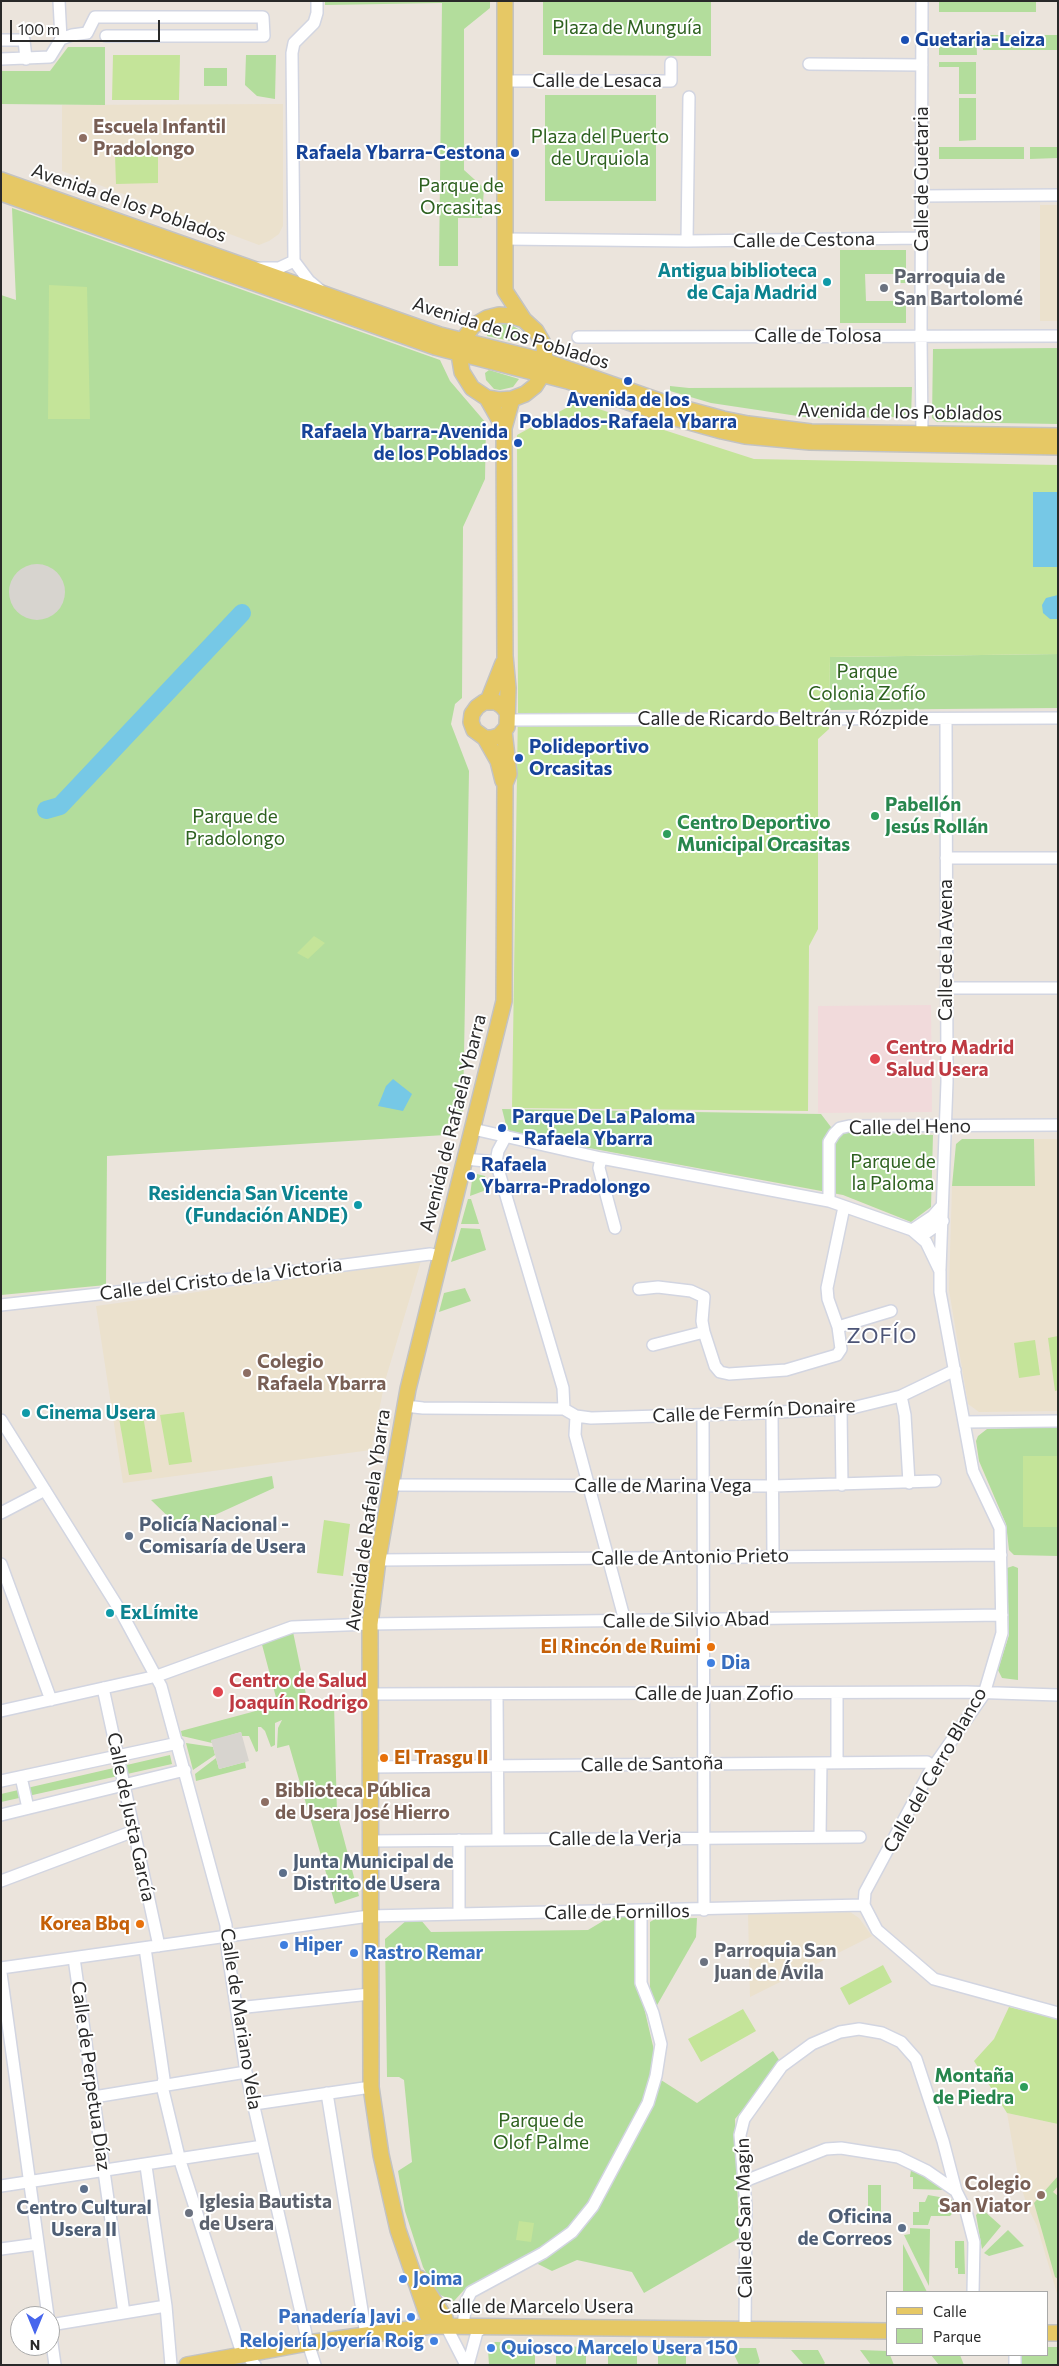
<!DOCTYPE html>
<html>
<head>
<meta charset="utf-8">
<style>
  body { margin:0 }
  #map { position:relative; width:1059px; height:2366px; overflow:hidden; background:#ebe4dc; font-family:Commissioner,sans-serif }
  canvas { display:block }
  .frame { position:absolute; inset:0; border:2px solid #292929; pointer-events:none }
  .legend { position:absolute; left:886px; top:2291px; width:162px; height:65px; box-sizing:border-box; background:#fff; border:1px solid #a9a9a9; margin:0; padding:6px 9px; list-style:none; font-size:15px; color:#292929 }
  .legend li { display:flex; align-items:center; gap:10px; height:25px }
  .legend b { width:25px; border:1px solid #a9a9a9 }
  .north { position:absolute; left:10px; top:2306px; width:50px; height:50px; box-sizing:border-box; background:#fff; border:1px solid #a9a9a9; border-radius:50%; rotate:180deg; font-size:14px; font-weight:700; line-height:20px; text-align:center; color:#292929 }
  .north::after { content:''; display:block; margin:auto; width:18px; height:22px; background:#4766ed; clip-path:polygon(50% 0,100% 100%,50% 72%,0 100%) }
  .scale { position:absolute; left:10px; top:20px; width:150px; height:22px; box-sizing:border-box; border:2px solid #292929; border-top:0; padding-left:6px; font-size:15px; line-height:18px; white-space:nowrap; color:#292929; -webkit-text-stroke:4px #fff; paint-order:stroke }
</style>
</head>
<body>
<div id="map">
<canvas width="1059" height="2366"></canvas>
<div class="frame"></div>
<ul class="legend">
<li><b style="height:6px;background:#e6c865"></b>Calle</li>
<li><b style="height:14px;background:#b3dd9c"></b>Parque</li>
</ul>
<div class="north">N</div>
<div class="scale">100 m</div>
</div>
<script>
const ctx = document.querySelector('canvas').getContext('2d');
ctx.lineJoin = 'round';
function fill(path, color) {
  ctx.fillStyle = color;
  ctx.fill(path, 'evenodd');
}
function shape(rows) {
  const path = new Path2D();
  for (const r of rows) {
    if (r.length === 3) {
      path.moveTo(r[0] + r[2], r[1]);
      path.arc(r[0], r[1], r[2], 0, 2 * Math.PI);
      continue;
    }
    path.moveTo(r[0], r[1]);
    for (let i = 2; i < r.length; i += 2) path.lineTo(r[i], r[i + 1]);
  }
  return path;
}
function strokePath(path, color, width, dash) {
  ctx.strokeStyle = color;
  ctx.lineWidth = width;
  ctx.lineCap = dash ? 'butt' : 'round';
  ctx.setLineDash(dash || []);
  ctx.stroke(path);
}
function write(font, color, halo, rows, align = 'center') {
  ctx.font = font + ' Commissioner,sans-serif';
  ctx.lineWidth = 4;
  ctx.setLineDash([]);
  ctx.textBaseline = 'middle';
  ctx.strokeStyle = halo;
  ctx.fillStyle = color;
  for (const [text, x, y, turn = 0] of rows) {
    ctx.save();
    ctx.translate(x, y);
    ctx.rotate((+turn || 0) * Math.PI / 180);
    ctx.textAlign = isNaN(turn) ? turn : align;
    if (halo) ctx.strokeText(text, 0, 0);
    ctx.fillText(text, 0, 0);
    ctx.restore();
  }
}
fill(shape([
  [283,104,283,226,279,234,269,241,259,245,62,171,62,105],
  [1040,205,1058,205,1058,321,1040,321],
  [1034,1139,1058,1139,1058,1411,979,1412,968,1404,949,1290,952,1186,1035,1186],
  [421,1261,385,1381,371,1450,123,1483,96,1306],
  [850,1912,859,1918,872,1936,750,1997,748,1914],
  [1007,2113,1058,2124,1058,2297,1037,2226,1028,2208,1019,2181]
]), '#ebe1cd');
fill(shape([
  [931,1005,932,1112,818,1113,818,1006]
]), '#f1dadb');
fill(shape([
  [325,1,490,1,490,8,464,29,464,170,484,188,482,218,458,218,458,266,439,266,442,3,325,5],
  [543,1,711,1,711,56,543,55],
  [939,1,1036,1,1036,12,939,12],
  [939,35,976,35,977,55,939,55],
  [983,35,1058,35,1058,50,983,50],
  [68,47,105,47,105,105,1,104,1,71,50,71],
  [246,55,276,55,275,99,257,96,245,85],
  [939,62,976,62,976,94,959,94,959,67,939,67],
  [204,68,227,68,227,86,204,86],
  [545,95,656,95,656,201,545,201],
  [959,98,976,98,976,140,959,141],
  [939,147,1024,147,1024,159,939,159],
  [1030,147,1058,147,1058,158,1030,159],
  [12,208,440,360,450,381,486,423,485,479,463,527,462,698,455,704,451,724,469,771,463,1113,445,1135,107,1156,106,1285,1,1295,1,295,16,300],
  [840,250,906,250,906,283,898,283,897,274,865,274,866,301,897,301,898,293,906,293,906,323,840,323],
  [508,323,520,330,520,343,487,336,488,331,492,327],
  [1058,348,1058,424,937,422,932,418,933,349],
  [489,370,519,379,513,387,500,390,494,389,486,380,485,373],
  [670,386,689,388,912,387,911,417,811,418,711,403,670,391],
  [1058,654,1058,708,829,710,830,657],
  [502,1109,821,1114,834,1131,933,1135,931,1207,911,1222,843,1195,508,1133],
  [962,1139,1034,1139,1035,1186,952,1186,956,1144],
  [477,1174,485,1176,489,1189,470,1196,472,1180],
  [468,1199,471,1199,479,1224,461,1224],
  [461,1228,480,1229,486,1250,451,1262],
  [465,1288,471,1301,439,1312,444,1293],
  [1058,1427,1058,1556,1014,1555,1009,1550,1006,1524,979,1461,976,1441,978,1436,987,1429],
  [272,1476,274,1488,182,1530,151,1500],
  [1013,1566,1018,1568,1018,1680,1002,1678,998,1670,1009,1635,1007,1568],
  [292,1627,309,1709,334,1704,337,1813,359,1896,335,1904,289,1745,277,1748,278,1728,282,1720,275,1723,275,1745,271,1747,265,1731,261,1727,258,1727,258,1751,256,1752,249,1736,242,1736,241,1732,211,1741,212,1743,182,1736,181,1731,278,1705,260,1637],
  [186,1743,213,1747,215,1755,193,1770],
  [170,1755,172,1764,1,1802,1,1794],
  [216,1758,219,1769,245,1762,246,1768,196,1781,195,1774],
  [635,1916,635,1981,642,1999,661,2080,697,2103,773,2051,781,2063,735,2119,739,2238,644,2293,632,2272,577,2260,552,2271,538,2264,509,2265,464,2290,454,2301,438,2294,423,2267,405,2211,398,2171,412,2162,404,2080,399,2077,387,2077,385,1939,407,1920,420,1919,431,1932,588,1930,608,1918],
  [697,1918,696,1937,656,2007,650,1995,650,1922,655,1919],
  [911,2170,930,2179,945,2190,913,2189,913,2177,910,2177],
  [1058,2176,1058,2186,1053,2192,1058,2196,1058,2279,1055,2277,1034,2203],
  [868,2185,881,2185,881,2217,868,2217],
  [928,2195,951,2199,957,2208,950,2216,931,2216,928,2225,913,2225,913,2212,919,2212,919,2202,925,2202],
  [982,2209,1001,2226,982,2249,976,2215],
  [910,2228,930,2229,929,2286,904,2235,910,2234],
  [1008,2230,1024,2246,989,2256,984,2253],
  [955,2241,964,2241,965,2274,958,2274,958,2268,955,2268],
  [903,2244,927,2292,903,2292],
  [495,2342,535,2343,535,2365,489,2365,488,2350],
  [658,2345,686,2345,686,2365,658,2365],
  [556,2346,586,2347,586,2365,556,2365],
  [608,2346,637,2346,637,2365,608,2365],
  [1048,2347,1058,2347,1058,2365,1021,2365,1021,2355,1048,2355],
  [731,2348,756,2348,760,2362,757,2365,739,2365],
  [791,2350,818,2350,825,2363,823,2365,804,2365],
  [860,2350,888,2351,888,2355,890,2355,894,2365,871,2365],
  [931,2355,960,2355,964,2365,939,2365]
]), '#b3dd9c');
fill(shape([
  [113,55,180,55,179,100,112,100],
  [158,154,158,183,116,184,115,155],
  [49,285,87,287,90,419,48,419],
  [577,402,754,459,1058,465,1058,654,830,657,829,729,818,739,818,929,809,946,808,1111,512,1108,518,708,517,435],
  [314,936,325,943,308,959,297,953],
  [1058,1336,1058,1390,1055,1391,1048,1338],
  [1035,1340,1040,1375,1019,1378,1014,1343],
  [184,1412,192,1462,169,1465,160,1415],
  [143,1415,152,1472,129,1475,119,1418],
  [1023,1456,1058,1456,1058,1527,1023,1527],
  [324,1520,350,1524,343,1576,317,1573],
  [883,1965,892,1982,849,2005,840,1988],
  [1009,2007,1058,2019,1058,2124,1007,2113,974,2061,994,2039],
  [743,2009,756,2031,701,2062,688,2039],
  [519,2221,534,2223,531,2242,516,2240]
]), '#c4e499');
fill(shape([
  [37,592,28],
  [241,1732,249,1761,219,1769,211,1740]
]), '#d7d4cf');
fill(shape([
  [1033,492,1058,492,1058,567,1033,567],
  [1058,595,1058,619,1050,619,1043,613,1042,605,1046,598],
  [393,1079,412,1094,403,1111,378,1106,386,1086]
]), '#76c8e6');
strokePath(shape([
  [46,810,60,806,242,613]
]), '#76c8e6', 18);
const minor = shape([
  [59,1,61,39],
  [317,1,317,13,314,23,294,43,292,53,294,261,309,281,320,290],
  [922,1,921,336,922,434,926,441],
  [1,40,24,40,26,59],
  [1,59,50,57,61,39,72,35,87,33,95,17,263,17,264,36,106,36],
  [809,64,922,65],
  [505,81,671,81,671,63],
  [921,196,1058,195],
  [505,239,687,241,921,238],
  [687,241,689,97],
  [258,268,279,268,294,261],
  [578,337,1058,336],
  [508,720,1058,718],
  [946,858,1058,858],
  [946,988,1058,988],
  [473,1129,601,1158,829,1201,912,1230,926,1233,943,1221],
  [506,1136,498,1151,496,1162,563,1388,564,1409,576,1416,575,1435,625,1621],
  [601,1158,599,1168,615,1228],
  [465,1159,496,1162],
  [829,1201,829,1142,834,1134,840,1128,849,1126,1058,1125],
  [912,1230,933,1216,941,1207],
  [940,1269,947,1082,946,719],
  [639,1289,658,1287,691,1291,704,1297,702,1321,704,1332,715,1366,720,1372,729,1374,786,1370,837,1355,841,1349,838,1327,828,1299,827,1288,844,1207],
  [1,1305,259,1276,430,1254,440,1256],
  [838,1327,891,1311],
  [653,1345,704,1332],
  [901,1396,905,1415,909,1483],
  [405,1406,423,1408,564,1409],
  [841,1409,842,1485],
  [772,1413,773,1556],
  [703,1415,704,1910],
  [576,1416,591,1418,762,1413,852,1408,901,1396,955,1370],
  [1,1420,121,1612,161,1686,226,1925,227,1947,246,2072,308,2343,315,2365],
  [965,1422,1058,1421],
  [391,1485,773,1486,935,1481],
  [1,1513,45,1490],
  [378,1560,1001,1555],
  [1,1564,51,1700],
  [103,1688,159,1946],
  [837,1693,837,1763],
  [370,1694,967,1692,1058,1695],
  [497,1695,498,1839],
  [1,1711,157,1676,292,1627,370,1624,1002,1615],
  [369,1767,927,1762,934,1767],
  [21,1777,28,1808],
  [1,1781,178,1743],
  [1,1815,185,1770],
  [820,1837,821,1763],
  [459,1840,459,1914],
  [370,1841,860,1837],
  [1,1881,134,1831],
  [864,1905,865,1892,929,1773,984,1694,1002,1633,1000,1528,973,1471,940,1292,940,1271,926,1242,912,1230],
  [864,1905,877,1930,934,1979,1058,2013],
  [145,1948,164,2079,162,2086,180,2161,240,2347,255,2365],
  [74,1958,124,2313],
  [1,1968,369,1916,864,1905],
  [1,1973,48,2316],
  [237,2008,370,1994],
  [327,2093,366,2335],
  [94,2097,246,2072],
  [254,2104,371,2087],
  [146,2166,166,2306,171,2365],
  [745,2181,826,2149,841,2148,898,2157,927,2171,956,2191],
  [1,2186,263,2146],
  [1,2249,38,2244],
  [50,2325,166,2306],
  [446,2326,466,2365],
  [463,2326,466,2302,471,2292,543,2253,572,2232,593,2206,648,2103,656,2076,661,2044,653,2013,641,1983,641,1911],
  [50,2329,55,2365],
  [745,2329,746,2206,740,2135,744,2119,782,2066,812,2044,840,2032,859,2029,882,2033,901,2042,916,2059,943,2141,956,2191,966,2211,974,2242,973,2292],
  [468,2365,477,2332,486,2326],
  [1015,2365,1015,2355]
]);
const major = shape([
  [505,1,505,291,524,320,536,331,544,345,545,361,542,375,535,386,525,394,512,399,499,400,487,398,472,388,462,372,459,354,463,340,473,326,487,318,499,315,512,316,524,320],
  [1,180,440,335,545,361,671,405,723,419,748,424,811,432,1058,436],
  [1,193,435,347,568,381,668,416,722,431,745,436,810,442,1058,447],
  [487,398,504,428],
  [488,701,503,663],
  [507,712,502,706,496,702,484,702,477,707,472,714,471,722,474,730,485,738,492,738,499,736,507,727,508,688,505,656,504,428,512,399],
  [485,738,498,761,503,781],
  [419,2278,445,2318,446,2326],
  [431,2326,398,2230,381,2155,371,2087,370,1624,378,1560,408,1389,504,1001,505,784,509,774,504,731],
  [1048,2333,1058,2333],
  [187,2365,308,2343,431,2326,888,2331]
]);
strokePath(minor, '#d2d5e1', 14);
strokePath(major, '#c3c3c3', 18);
strokePath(minor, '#fff', 11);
strokePath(major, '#e6c865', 15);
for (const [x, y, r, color] of [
  [905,40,5,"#1a4fb4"],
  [83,138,5,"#8d6e63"],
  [515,153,5,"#1a4fb4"],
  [827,282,5,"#0f9aa8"],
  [884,288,5,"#6b7280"],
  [628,381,5,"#1a4fb4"],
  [518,443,5,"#1a4fb4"],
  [519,758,5,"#1a4fb4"],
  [875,816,5,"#2e9e5b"],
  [667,834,5,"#2e9e5b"],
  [875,1059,6,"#e0444e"],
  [502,1128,5,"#1a4fb4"],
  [471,1176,5,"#1a4fb4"],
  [358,1205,5,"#0f9aa8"],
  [247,1373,5,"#8d6e63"],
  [26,1413,5,"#0f9aa8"],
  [129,1536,5,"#5c6f8a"],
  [110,1613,5,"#0f9aa8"],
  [711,1647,5,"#e8710a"],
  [711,1663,5,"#3f7fe0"],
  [218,1692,6,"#e0444e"],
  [384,1758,5,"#e8710a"],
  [265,1802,5,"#8d6e63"],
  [283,1873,5,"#5c6f8a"],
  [140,1924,5,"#e8710a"],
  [284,1945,5,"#3f7fe0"],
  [354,1953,5,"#3f7fe0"],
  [704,1962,5,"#6b7280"],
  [1024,2087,5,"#2e9e5b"],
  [84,2189,5,"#5c6f8a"],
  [1041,2195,5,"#8d6e63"],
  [189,2213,5,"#6b7280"],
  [902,2228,5,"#5c6f8a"],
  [403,2279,5,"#3f7fe0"],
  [411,2317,5,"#3f7fe0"],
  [434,2341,5,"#3f7fe0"],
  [491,2348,5,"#3f7fe0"]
]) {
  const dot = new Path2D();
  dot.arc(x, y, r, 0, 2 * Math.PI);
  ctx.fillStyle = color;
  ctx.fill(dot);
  strokePath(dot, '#fff', 2);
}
write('19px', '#2d611f', '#fff', [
  ["Plaza de Munguía",627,28],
  ["Plaza del Puerto",600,137],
  ["de Urquiola",600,159],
  ["Parque de",461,186],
  ["Orcasitas",461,208],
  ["Parque",867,672],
  ["Colonia Zofío",867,694],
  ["Parque de",235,817],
  ["Pradolongo",235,839],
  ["Parque de",893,1162],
  ["la Paloma",893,1184],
  ["Parque de",541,2121],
  ["Olof Palme",541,2143]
]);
write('bold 19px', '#164399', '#fff', [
  ["Guetaria-Leiza",915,40],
  ["Rafaela Ybarra-Cestona",505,153,"right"],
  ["Avenida de los",628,400,"center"],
  ["Poblados-Rafaela Ybarra",628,422,"center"],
  ["Rafaela Ybarra-Avenida",508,432,"right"],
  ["de los Poblados",508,454,"right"],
  ["Polideportivo",529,747],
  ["Orcasitas",529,769],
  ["Parque De La Paloma",512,1117],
  ["- Rafaela Ybarra",512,1139],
  ["Rafaela",481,1165],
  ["Ybarra-Pradolongo",481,1187]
], 'left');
write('19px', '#292929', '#fff', [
  ["Calle de Lesaca",597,81],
  ["Calle de Guetaria",922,179,-90],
  ["Avenida de los Poblados",129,203,19],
  ["Calle de Cestona",804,240,-1],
  ["Avenida de los Poblados",511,333,17],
  ["Calle de Tolosa",818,336],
  ["Avenida de los Poblados",900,412,1],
  ["Calle de Ricardo Beltrán y Rózpide",783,719],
  ["Calle de la Avena",946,950,-90],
  ["Avenida de Rafaela Ybarra",453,1123,-76],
  ["Calle del Heno",910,1127,-1],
  ["Calle del Cristo de la Victoria",221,1279,-7],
  ["Calle de Fermín Donaire",754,1411,-3],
  ["Calle de Marina Vega",663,1486],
  ["Avenida de Rafaela Ybarra",368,1520,-82],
  ["Calle de Antonio Prieto",690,1557,-1],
  ["Calle de Silvio Abad",686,1620,-1],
  ["Calle de Juan Zofio",714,1694],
  ["Calle de Santoña",652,1764,-1],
  ["Calle del Cerro Blanco",935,1770,-60],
  ["Calle de Justa García",131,1817,78],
  ["Calle de la Verja",615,1838,-1],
  ["Calle de Fornillos",617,1912,-1],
  ["Calle de Mariano Vela",241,2019,81],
  ["Calle de Perpetua Díaz",91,2076,82],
  ["Calle de San Magín",744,2218,-91],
  ["Calle de Marcelo Usera",536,2307]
]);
write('bold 19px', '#785e54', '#fff', [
  ["Escuela Infantil",93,127],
  ["Pradolongo",93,149],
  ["Colegio",257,1362],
  ["Rafaela Ybarra",257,1384],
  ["Biblioteca Pública",275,1791],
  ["de Usera José Hierro",275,1813],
  ["Colegio",1031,2184,"right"],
  ["San Viator",1031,2206,"right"]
], 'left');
write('bold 19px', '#0d838f', '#fff', [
  ["Antigua biblioteca",817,271],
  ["de Caja Madrid",817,293],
  ["Residencia San Vicente",348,1194],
  ["(Fundación ANDE)",348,1216],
  ["Cinema Usera",36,1413,"left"],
  ["ExLímite",120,1613,"left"]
], 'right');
write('bold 19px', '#5b616d', '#fff', [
  ["Parroquia de",894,277],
  ["San Bartolomé",894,299],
  ["Parroquia San",714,1951],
  ["Juan de Ávila",714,1973],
  ["Iglesia Bautista",199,2202],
  ["de Usera",199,2224]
], 'left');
write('bold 19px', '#27864d', '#fff', [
  ["Pabellón",885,805],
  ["Jesús Rollán",885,827],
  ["Centro Deportivo",677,823],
  ["Municipal Orcasitas",677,845],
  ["Montaña",1014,2076,"right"],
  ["de Piedra",1014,2098,"right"]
], 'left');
write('bold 19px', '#be3a42', '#fff', [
  ["Centro Madrid",886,1048],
  ["Salud Usera",886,1070],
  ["Centro de Salud",229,1681],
  ["Joaquín Rodrigo",229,1703]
], 'left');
write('bold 19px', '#4e5e75', '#fff', [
  ["Policía Nacional -",139,1525],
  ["Comisaría de Usera",139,1547],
  ["Junta Municipal de",293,1862],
  ["Distrito de Usera",293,1884],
  ["Centro Cultural",84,2208,"center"],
  ["Usera II",84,2230,"center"],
  ["Oficina",892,2217,"right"],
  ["de Correos",892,2239,"right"]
], 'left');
write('bold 19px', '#c56008', '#fff', [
  ["El Rincón de Ruimi",701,1647],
  ["El Trasgu II",394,1758,"left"],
  ["Korea Bbq",130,1924]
], 'right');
write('bold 19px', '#366cbe', '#fff', [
  ["Dia",721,1663],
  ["Hiper",294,1945],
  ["Rastro Remar",364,1953],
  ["Joima",413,2279],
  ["Panadería Javi",401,2317,"right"],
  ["Relojería Joyería Roig",424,2341,"right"],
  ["Quiosco Marcelo Usera 150",501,2348]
], 'left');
ctx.letterSpacing = '1px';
write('21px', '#4d5577', '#fff', [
  ["ZOFÍO",882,1336]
]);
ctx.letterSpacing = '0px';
</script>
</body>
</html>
